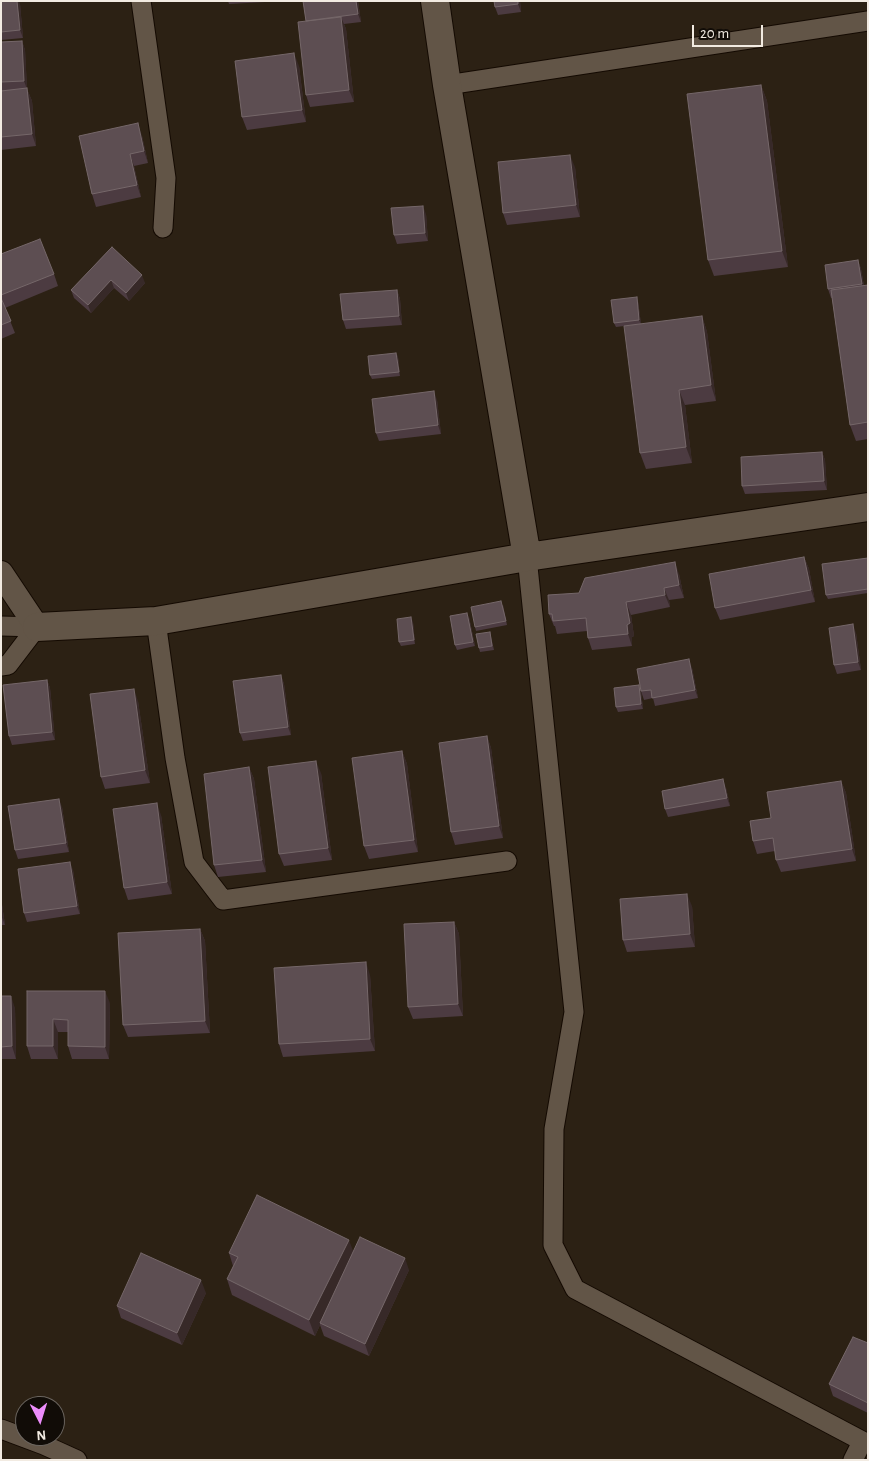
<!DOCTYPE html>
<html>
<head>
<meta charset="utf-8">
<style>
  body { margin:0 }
  #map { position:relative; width:869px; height:1461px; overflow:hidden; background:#2c2114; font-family:"Alegreya Sans",sans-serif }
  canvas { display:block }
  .frame { position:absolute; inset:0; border:2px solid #f2ebe2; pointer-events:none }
  .north { position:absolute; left:15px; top:1396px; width:50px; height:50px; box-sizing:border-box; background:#110c07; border:1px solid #6b655f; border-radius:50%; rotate:175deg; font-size:14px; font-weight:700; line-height:20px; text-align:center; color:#f2ebe2 }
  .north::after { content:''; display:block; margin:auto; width:18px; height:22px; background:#ec8cfb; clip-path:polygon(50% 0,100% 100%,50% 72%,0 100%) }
  .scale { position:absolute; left:692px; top:25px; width:71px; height:22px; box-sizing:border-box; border:2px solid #f2ebe2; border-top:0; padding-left:6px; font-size:15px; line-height:18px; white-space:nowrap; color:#f2ebe2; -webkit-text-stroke:4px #110c07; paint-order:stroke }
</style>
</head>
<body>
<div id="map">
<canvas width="869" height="1461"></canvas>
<div class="frame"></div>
<div class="north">N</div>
<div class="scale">20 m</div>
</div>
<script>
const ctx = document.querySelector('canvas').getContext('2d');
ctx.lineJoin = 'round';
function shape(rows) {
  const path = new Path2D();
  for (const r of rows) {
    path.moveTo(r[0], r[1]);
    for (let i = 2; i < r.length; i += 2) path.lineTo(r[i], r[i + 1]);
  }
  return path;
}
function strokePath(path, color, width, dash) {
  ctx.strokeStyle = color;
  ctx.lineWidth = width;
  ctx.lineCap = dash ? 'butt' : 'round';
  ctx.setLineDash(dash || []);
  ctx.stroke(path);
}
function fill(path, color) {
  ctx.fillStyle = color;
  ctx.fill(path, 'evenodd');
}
const minor = shape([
  [141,1,166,178,163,228],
  [447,85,868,21],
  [527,557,574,1012,554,1129,553,1245,575,1289,868,1444],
  [156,621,175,758,194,862,223,900,507,861],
  [1,626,37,627],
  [1,666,8,665,37,627],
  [1,1429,44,1445,77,1460],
  [853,1460,862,1442]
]);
const tertiary = shape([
  [1,573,37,627]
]);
const secondary = shape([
  [435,1,447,85,527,557],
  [37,627,156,621,527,557,868,507]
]);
strokePath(minor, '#140a02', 21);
strokePath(tertiary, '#140a02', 26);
strokePath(secondary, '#140a02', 30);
strokePath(minor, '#625547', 19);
strokePath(tertiary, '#625547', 24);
strokePath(secondary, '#625547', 28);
fill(shape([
  [1,1,20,4,23,38,1,40],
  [228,1,265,1,265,2,229,4],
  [303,1,358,1,361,22,344,24,346,29,354,102,310,107,306,95,306,21],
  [494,1,520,1,521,12,498,15,495,7],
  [22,41,25,50,27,89,32,101,36,146,1,150,1,42],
  [299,66,306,122,247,130,242,117],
  [761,85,767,101,788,267,714,276,708,260],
  [142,136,148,163,134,166,141,197,96,207,92,194],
  [575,167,580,217,507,225,503,213],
  [426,214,428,241,397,244,394,235],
  [112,247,145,283,129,301,114,288,91,313,74,298,71,290],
  [1,254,54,274,58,286,5,308,15,333,1,339],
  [858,260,861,269,864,286,868,285,868,439,856,441,850,425,832,298,831,298,828,289],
  [397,290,400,299,402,325,346,329,343,320],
  [638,301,641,324,616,327,614,323],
  [702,316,707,332,716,401,685,405,692,463,646,469,640,453],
  [396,353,398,357,400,376,372,379,370,375],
  [437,400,441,434,379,441,376,433],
  [822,452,825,460,827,490,745,494,742,486],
  [804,557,809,569,815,602,720,620,715,608],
  [868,558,868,593,828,599,826,595],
  [679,574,684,598,669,600,670,607,631,615,634,636,632,637,632,646,592,650,588,638,587,631,557,634,555,626,554,626,549,614],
  [503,605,507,625,476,631,475,627],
  [469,617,475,646,457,650,455,645],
  [413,622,415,644,401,646,399,642],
  [490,632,494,650,480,652,479,648],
  [856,633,861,670,837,674,834,665],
  [692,668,698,698,655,706,653,698,644,700,641,691,643,709,618,712,616,707,641,689],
  [281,675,284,684,291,735,243,741,240,733],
  [47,680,50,688,55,740,12,745,9,736],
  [138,701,150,783,105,789,101,777],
  [487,736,491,748,503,838,455,845,451,832],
  [402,751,407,764,418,852,369,859,364,846],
  [249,767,254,779,266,872,218,877,214,865],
  [321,773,332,860,284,866,279,854],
  [841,781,846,793,856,861,781,872,776,860,775,851,757,854,753,841],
  [726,788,730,806,668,817,665,809],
  [62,807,69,852,18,859,15,850],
  [161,815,172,894,128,900,124,888],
  [73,870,80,914,27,922,24,913],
  [1,898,5,925,1,925],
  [692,906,695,947,627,952,623,940],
  [454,922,459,934,463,1016,413,1019,408,1007],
  [200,929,205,941,210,1033,128,1037,123,1025],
  [370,975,375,1051,283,1057,279,1044],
  [27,991,110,1003,109,1059,72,1059,68,1046,68,1032,58,1032,58,1059,31,1059,27,1046],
  [1,996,15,1008,16,1059,1,1059],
  [353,1251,409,1270,369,1356,324,1336,320,1325,315,1336,232,1295,227,1279,233,1266,229,1253],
  [206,1293,182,1345,121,1318,117,1306],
  [868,1343,868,1413,833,1396,829,1384]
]), '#4c3b41');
fill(shape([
  [17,1,19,1,20,4,23,38,20,30],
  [356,1,358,1,361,22,358,14],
  [518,1,520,1,521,12,518,4],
  [341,17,346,29,354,102,349,90],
  [22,41,25,50,27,89,32,101,36,146,32,134,27,89,24,81],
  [294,53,299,66,306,122,302,110],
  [761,85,767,101,788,267,782,251],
  [138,123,142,136,148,163,144,151],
  [130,154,134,166,141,197,137,185],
  [570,155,575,167,580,217,576,205],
  [423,206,426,214,428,241,425,233],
  [858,260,861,269,865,292,862,284],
  [142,275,145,283,129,301,126,293],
  [111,280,114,288,91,313,88,305],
  [397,290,400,299,402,325,399,316],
  [637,297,638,301,641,324,639,320],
  [702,316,707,332,716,401,711,385],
  [396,353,398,357,400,376,399,372],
  [679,390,685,405,692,463,686,447],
  [434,391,437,400,441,434,438,425],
  [822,452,825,460,827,490,824,481],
  [804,557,809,569,815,602,811,590],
  [675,562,679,574,684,598,679,585],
  [664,588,669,600,670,607,665,595],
  [626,602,631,615,634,636,632,637,632,646,628,634],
  [467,613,469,617,475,646,473,642],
  [411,617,413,622,415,644,414,640],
  [853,624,856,633,861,670,858,662],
  [689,659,692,668,698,698,695,690],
  [281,675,284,684,291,735,288,727],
  [47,680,50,688,55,740,52,732],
  [639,685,641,690,643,709,641,704],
  [134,689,138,701,150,783,145,770],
  [487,736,491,748,503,838,499,826],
  [402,751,407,764,418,852,414,840],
  [316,761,321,773,332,860,328,848],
  [249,767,254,779,266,872,262,860],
  [723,779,726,788,730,806,727,798],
  [841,781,846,793,856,861,852,849],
  [59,799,62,807,69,852,66,843],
  [157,803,161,815,172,894,167,882],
  [70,862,73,870,80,914,77,906],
  [687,894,692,906,695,947,690,934],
  [1,898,5,925,1,915],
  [454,922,459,934,463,1016,458,1004],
  [200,929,205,941,210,1033,205,1021],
  [366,962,370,975,375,1051,370,1039],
  [105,991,110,1003,109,1059,105,1047],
  [11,996,15,1008,16,1059,12,1046],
  [53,1019,58,1032,58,1059,53,1046],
  [349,1240,355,1256,320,1323,320,1325,315,1336,309,1320],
  [405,1258,409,1270,369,1356,365,1344],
  [201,1280,206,1293,182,1345,177,1333]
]), '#372928');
const building = shape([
  [1,1,17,1,20,30,1,32,1,1],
  [303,1,356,1,358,14,306,21,303,1],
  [494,1,518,1,518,4,495,7,494,1],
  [341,17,349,90,306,95,298,22,341,17],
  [22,41,24,81,1,82,1,42,22,41],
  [294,53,302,110,242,117,235,61,294,53],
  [761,85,782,251,708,260,687,94,761,85],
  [27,88,32,134,1,137,1,91,27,88],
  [138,123,144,151,130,154,137,185,92,194,79,136,138,123],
  [570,155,576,205,503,213,498,162,570,155],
  [423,206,425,233,394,235,391,208,423,206],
  [40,239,54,274,1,295,1,254,40,239],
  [112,247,142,275,126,293,111,280,88,305,71,290,112,247],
  [858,260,862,284,828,289,825,265,858,260],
  [868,285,868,422,850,425,831,290,868,285],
  [397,290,399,316,343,320,340,294,397,290],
  [637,297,639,320,614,323,611,300,637,297],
  [1,298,11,321,1,325,1,298],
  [702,316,711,385,679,390,686,447,640,453,624,326,702,316],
  [396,353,399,372,370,375,368,356,396,353],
  [434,391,438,425,376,433,372,399,434,391],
  [822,452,824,481,742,486,741,457,822,452],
  [804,557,811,590,715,608,709,574,804,557],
  [868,558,868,589,826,595,822,564,868,558],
  [675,562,679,585,664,588,665,595,626,602,630,623,627,625,628,634,588,638,586,618,553,621,552,614,549,614,548,595,579,593,585,578,675,562],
  [501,601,506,621,475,627,471,607,501,601],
  [467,613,473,642,455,645,450,616,467,613],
  [411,617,414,640,399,642,397,619,411,617],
  [853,624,858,662,834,665,829,628,853,624],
  [490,632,492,646,479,648,476,634,490,632],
  [689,659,695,690,652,698,651,690,641,691,637,669,689,659],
  [281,675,288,727,240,733,233,681,281,675],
  [47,680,52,732,9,736,3,685,47,680],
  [639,685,641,704,616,707,614,688,639,685],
  [134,689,145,770,101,777,90,694,134,689],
  [487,736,499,826,451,832,439,743,487,736],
  [402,751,414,840,364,846,352,758,402,751],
  [316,761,328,848,279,854,268,767,316,761],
  [249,767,262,860,214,865,204,774,249,767],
  [723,779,727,798,665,809,662,791,723,779],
  [841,781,852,849,776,860,773,838,753,841,750,821,771,818,767,792,841,781],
  [59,799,66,843,15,850,8,806,59,799],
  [157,803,167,882,124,888,113,809,157,803],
  [70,862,77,906,24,913,18,869,70,862],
  [687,894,690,934,623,940,620,899,687,894],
  [454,922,458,1004,408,1007,404,924,454,922],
  [200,929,205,1021,123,1025,118,933,200,929],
  [366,962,370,1039,279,1044,274,968,366,962],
  [27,991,105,991,105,1047,68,1046,68,1020,53,1019,53,1046,27,1046,27,991],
  [1,996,11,996,12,1046,1,1047,1,996],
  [257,1195,349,1240,309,1320,227,1279,238,1257,229,1253,257,1195],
  [360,1237,405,1258,365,1344,320,1323,360,1237],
  [141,1253,201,1280,177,1333,117,1306,141,1253],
  [853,1337,868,1343,868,1403,829,1384,853,1337]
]);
fill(building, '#5d4e52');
strokePath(building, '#756769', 1);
</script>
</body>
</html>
